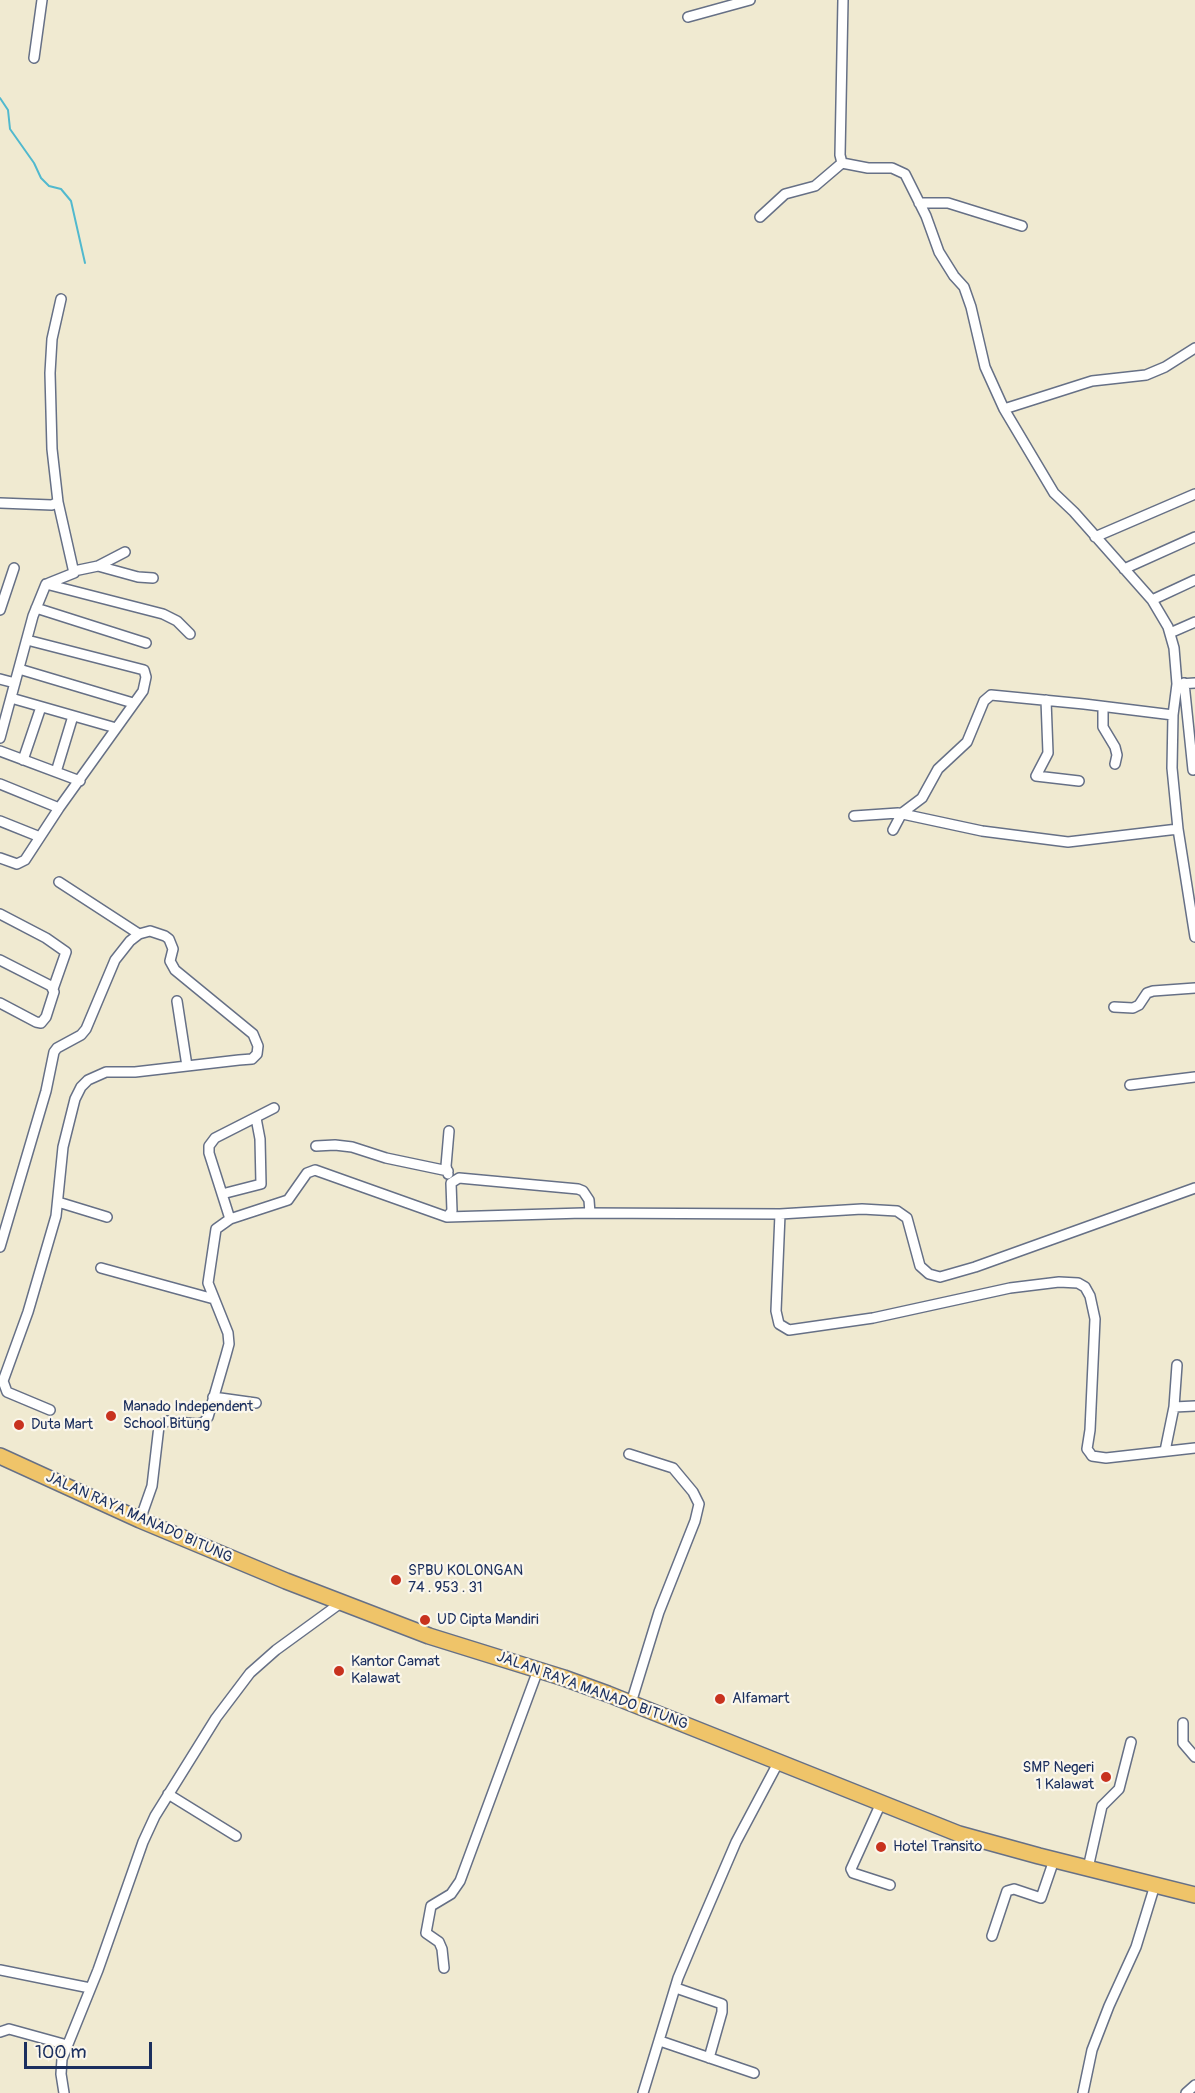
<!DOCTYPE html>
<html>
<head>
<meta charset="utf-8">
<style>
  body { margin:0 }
  #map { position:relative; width:1195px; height:2093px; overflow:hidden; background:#f0ead1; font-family:Pangolin,sans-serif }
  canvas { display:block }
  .scale { position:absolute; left:24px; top:2042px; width:128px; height:27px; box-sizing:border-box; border:3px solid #1b2f5e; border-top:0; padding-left:8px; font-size:18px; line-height:21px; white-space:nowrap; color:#1b2f5e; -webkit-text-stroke:4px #fbf7ec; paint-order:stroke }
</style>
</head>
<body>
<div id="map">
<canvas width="1195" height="2093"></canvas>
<div class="scale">100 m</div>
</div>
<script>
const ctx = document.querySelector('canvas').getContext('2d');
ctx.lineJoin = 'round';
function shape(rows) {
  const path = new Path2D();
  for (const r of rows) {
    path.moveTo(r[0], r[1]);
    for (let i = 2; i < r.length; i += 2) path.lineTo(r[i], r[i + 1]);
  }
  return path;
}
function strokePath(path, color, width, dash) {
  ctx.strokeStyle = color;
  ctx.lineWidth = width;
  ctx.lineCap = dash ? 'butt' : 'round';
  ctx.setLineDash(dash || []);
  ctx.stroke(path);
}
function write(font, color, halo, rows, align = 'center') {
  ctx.font = font + ' Pangolin,sans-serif';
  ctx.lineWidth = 4.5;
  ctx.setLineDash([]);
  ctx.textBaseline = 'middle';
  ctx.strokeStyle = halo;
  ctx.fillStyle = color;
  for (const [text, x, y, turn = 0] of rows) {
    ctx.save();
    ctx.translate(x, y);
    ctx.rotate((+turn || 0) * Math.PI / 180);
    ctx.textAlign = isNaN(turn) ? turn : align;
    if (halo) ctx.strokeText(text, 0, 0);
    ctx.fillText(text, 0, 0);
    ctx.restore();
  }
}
strokePath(shape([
  [0,98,8,110,10,129,34,163,41,178,49,186,61,189,71,201,85,263]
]), '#51b9ce', 2);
const minor = shape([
  [843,0,840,155,842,163,868,168,892,168,905,174,926,216,939,252,954,276,964,287,971,307,985,367,1004,409,1054,493,1074,512,1152,600,1168,627,1174,648,1177,684,1173,715,1172,768,1178,829,1195,937],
  [688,17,750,0],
  [34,58,42,0],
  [919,203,948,203,1022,226],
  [760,217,785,194,815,186,842,163],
  [1004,409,1092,381,1146,375,1165,367,1195,348],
  [0,503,52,505,58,502,52,449,50,373,52,339,61,299],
  [1095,537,1195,494],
  [98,566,138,577,153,578],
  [1124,569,1195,537],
  [74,571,98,566,125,552],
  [49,583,74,573,58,502],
  [1152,600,1195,580],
  [36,608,146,643],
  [0,610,14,568],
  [1170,633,1195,622],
  [19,669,133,703],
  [0,679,15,683],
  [1184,683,1193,770],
  [1179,684,1195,683],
  [11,698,116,728],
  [1046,700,1048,753,1036,776,1079,781],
  [1103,707,1103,727,1115,747,1117,755,1115,764],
  [0,738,33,616,46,584,163,614,177,621,190,634],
  [0,751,80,781],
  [23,760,41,707],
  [56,772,73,716],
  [0,784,59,808],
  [854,816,898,813,982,831,1068,842,1178,829],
  [0,821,40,837],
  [893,830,902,813,922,798,938,769,967,742,984,701,991,695,1084,704,1173,715],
  [0,858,17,864,25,860,59,808,143,691,146,677,144,670,27,640],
  [59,882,139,934],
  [0,914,46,938,66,952,53,989],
  [0,960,51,986,54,992,46,1017,41,1023,36,1022,0,1003],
  [177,1001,187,1066],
  [1114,1007,1133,1008,1139,1005,1147,993,1153,991,1195,988],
  [1130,1085,1195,1077],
  [316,1146,335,1145,352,1147,386,1158,448,1171],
  [448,1174,446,1166,449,1131],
  [222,1194,261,1184,260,1139,256,1118],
  [58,1202,107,1217],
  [780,1214,862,1209,897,1211,907,1218,920,1266,929,1274,940,1277,975,1267,1195,1188],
  [447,1217,452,1211,451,1183,459,1178,578,1189,583,1191,589,1200,590,1213],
  [230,1219,209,1153,209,1146,215,1138,274,1108],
  [0,1247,46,1091,54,1052,57,1048,81,1035,86,1029,115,960,130,941,139,934,150,931,165,936,169,939,173,949,170,961,175,970,253,1034,258,1046,257,1054,252,1059,239,1060,135,1072,106,1072,88,1080,81,1087,75,1099,63,1147,56,1216,28,1312,3,1381,7,1392,50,1410],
  [101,1268,214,1299],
  [213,1397,256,1403],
  [1174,1407,1195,1406],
  [1165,1451,1174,1407,1177,1365],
  [629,1454,673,1468,693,1492,699,1504,695,1521,659,1612,631,1703],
  [140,1520,152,1486,159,1426,167,1421,198,1424,204,1422,208,1417,226,1355,229,1344,228,1333,208,1283,216,1229,230,1219,288,1200,307,1173,315,1170,447,1217,583,1213,780,1214,776,1311,779,1324,789,1330,873,1318,1010,1288,1059,1282,1078,1283,1085,1287,1090,1296,1095,1319,1090,1430,1087,1449,1090,1453,1092,1456,1106,1458,1195,1448],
  [1183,1723,1183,1743,1195,1757],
  [168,1794,236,1836],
  [881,1803,851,1869,853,1873,890,1885],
  [1088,1868,1102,1806,1119,1789,1131,1742],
  [992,1936,1007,1891,1014,1889,1041,1898,1054,1860],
  [444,1968,442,1949,439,1942,426,1933,431,1906,451,1894,460,1881,538,1670],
  [0,1970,90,1988],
  [676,1988,722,2004,722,2012,709,2058],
  [0,2032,9,2029,67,2045],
  [660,2041,754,2073],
  [64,2093,61,2074,62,2059,98,1970,143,1842,155,1816,216,1718,250,1673,276,1650,342,1602],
  [643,2093,678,1978,696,1935,736,1842,778,1763],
  [1083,2093,1092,2050,1109,2006,1136,1947,1155,1885],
  [1186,2093,1195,2085]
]);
const trunk = shape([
  [0,1456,140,1520,286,1581,429,1636,564,1678,608,1694,959,1834,1039,1856,1195,1895]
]);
strokePath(minor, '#667086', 12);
strokePath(trunk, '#667086', 18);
strokePath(minor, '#fff', 9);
strokePath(trunk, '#efc469', 15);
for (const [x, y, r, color] of [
  [111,1416,6,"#c8321e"],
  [19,1425,6,"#c8321e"],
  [396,1580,6,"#c8321e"],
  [425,1620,6,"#c8321e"],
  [339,1671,6,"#c8321e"],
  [720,1699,6,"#c8321e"],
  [1106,1777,6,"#c8321e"],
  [881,1847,6,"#c8321e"]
]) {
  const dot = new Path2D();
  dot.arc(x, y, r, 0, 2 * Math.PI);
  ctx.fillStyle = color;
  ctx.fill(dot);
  strokePath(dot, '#fbf7ec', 2);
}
write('15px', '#1b2f5e', '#fbf7ec', [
  ["Manado Independent",123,1407],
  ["School Bitung",123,1424],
  ["Duta Mart",31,1425],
  ["SPBU KOLONGAN",408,1571],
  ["74 . 953 . 31",408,1588],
  ["UD Cipta Mandiri",437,1620],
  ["Kantor Camat",351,1662],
  ["Kalawat",351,1679],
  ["Alfamart",732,1699],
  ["SMP Negeri",1094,1768,"right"],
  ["1 Kalawat",1094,1785,"right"],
  ["Hotel Transito",893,1847]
], 'left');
write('15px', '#1b2f5e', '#fbf7ec', [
  ["JALAN RAYA MANADO BITUNG",139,1518,24],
  ["JALAN RAYA MANADO BITUNG",592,1691,20]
]);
</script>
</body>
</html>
